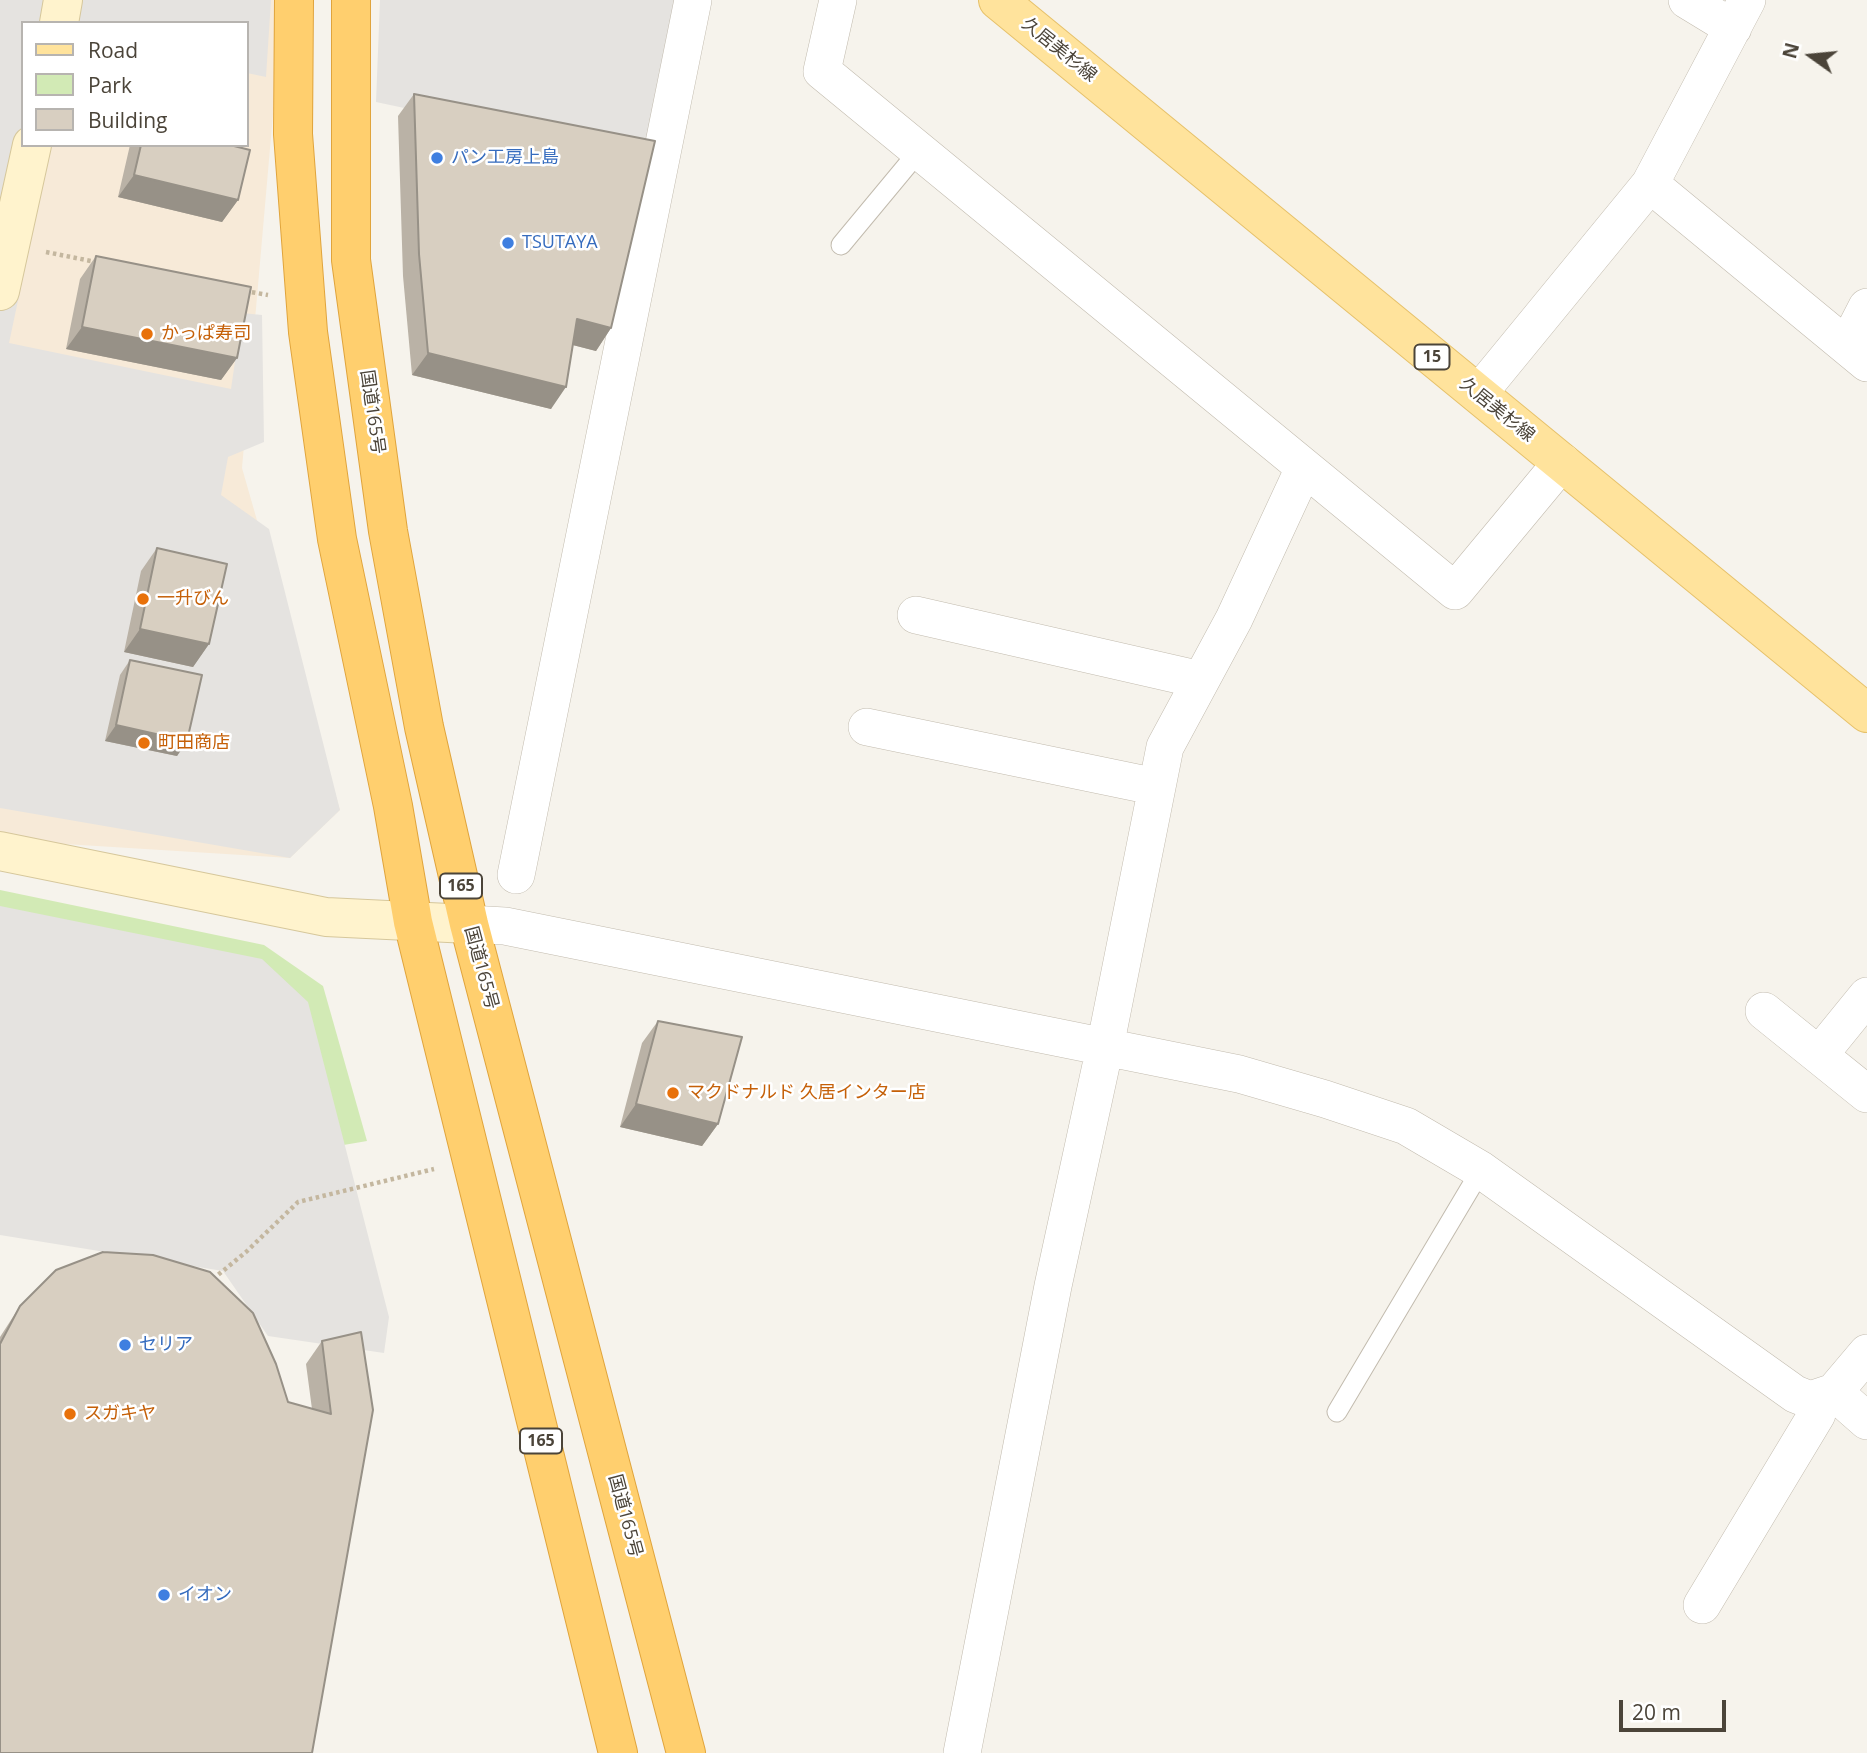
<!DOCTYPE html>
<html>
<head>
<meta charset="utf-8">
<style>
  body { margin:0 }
  #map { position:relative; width:1867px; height:1753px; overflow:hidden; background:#f6f3ec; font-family:"Open Sans",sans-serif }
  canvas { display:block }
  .legend { position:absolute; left:21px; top:21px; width:228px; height:126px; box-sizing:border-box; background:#fff; border:2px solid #b7b4b0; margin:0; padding:9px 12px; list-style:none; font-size:21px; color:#4b4439 }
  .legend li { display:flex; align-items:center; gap:14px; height:35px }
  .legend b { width:35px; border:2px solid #b7b4b0 }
  .north { position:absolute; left:1776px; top:21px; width:70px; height:70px; -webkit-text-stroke:5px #fff; paint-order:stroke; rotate:285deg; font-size:19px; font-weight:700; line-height:28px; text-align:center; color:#4b4439 }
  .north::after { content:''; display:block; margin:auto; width:24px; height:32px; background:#4b4439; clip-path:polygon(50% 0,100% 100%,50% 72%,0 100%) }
  .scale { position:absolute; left:1619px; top:1700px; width:107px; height:32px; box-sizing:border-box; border:4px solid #4b4439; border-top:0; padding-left:9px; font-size:21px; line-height:24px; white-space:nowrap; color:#4b4439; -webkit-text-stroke:5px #fff; paint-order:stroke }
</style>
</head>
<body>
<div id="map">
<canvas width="1867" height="1753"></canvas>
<ul class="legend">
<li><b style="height:9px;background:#ffe39c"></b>Road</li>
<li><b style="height:19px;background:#d2eab5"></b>Park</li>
<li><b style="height:19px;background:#d8cfc1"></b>Building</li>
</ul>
<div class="north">N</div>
<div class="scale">20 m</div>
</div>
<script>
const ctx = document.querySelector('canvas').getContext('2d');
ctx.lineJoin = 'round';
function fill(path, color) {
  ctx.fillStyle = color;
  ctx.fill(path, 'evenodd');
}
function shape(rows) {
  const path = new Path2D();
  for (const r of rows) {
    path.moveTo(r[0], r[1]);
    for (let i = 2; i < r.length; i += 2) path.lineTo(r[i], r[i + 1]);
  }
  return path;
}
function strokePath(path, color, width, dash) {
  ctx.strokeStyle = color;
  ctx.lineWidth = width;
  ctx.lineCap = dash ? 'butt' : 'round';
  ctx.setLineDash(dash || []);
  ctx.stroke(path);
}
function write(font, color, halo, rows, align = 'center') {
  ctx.font = font + ' "Open Sans","Noto Sans JP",sans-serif';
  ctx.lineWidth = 5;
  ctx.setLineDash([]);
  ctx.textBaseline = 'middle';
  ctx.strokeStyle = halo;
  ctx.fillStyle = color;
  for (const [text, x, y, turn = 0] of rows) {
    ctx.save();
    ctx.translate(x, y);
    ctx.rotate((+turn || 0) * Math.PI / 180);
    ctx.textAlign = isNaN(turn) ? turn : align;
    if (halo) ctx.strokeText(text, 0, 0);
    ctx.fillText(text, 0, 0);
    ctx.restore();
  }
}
fill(shape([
  [0,0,283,0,242,468,340,810,290,858,0,840],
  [23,23,247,23,247,145,23,145]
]), '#f7ead8');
fill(shape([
  [0,890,264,945,323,986,367,1141,326,1148,0,923]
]), '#d2eab5');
fill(shape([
  [0,0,271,0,266,77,247,73,247,23,23,23,23,145,51,145,9,343,231,389,242,313,262,315,264,442,228,457,221,495,269,529,340,810,290,858,0,808],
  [380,0,681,0,649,160,376,102],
  [0,906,262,959,308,1002,389,1317,384,1353,268,1336,223,1271,0,1235]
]), '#e5e3e0');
const lane = shape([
  [841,245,919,151],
  [1337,1412,1481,1170]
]);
const street = shape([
  [838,0,822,71,1455,591,1562,462],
  [1687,0,1733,28],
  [1650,184,1867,363],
  [1847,346,1867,307],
  [1478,394,1650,184,1747,0],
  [916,615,1201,680],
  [867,727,1157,787],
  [516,875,693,0],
  [469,924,505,926,1239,1074,1325,1099,1406,1126,1481,1170,1795,1394,1810,1400,1834,1392,1867,1353],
  [1764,1011,1867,1094],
  [1819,1055,1867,996],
  [1834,1392,1867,1421],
  [1702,1605,1817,1414,1819,1397],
  [962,1753,1053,1286,1105,1047,1165,747,1234,619,1304,468]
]);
const secondary = shape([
  [59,23,63,0],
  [0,291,32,145],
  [0,851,326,917,469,924]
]);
const primary = shape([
  [998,0,1867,713]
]);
const highway = shape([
  [294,0,293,134,308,332,337,539,393,806,413,922,618,1753],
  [351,0,351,260,388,531,424,727,469,924,686,1753]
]);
strokePath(lane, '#c2bbae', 21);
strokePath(street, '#c2bbae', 38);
strokePath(secondary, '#d6c79b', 40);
strokePath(primary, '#e6c16a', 40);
strokePath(highway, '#e0a43c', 40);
strokePath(shape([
  [46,252,96,262],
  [245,291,268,295],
  [213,1279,246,1252,298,1202,434,1169]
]), '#c4b79f', 4.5, [3.5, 3.5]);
strokePath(lane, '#fff', 19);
strokePath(street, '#fff', 37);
strokePath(secondary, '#fff3cd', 38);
strokePath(primary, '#ffe39c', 38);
strokePath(highway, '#ffcf6e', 38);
fill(shape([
  [414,94,611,328,596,351,573,345,551,409,412,375,403,276,398,116],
  [130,145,230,145,238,200,222,222,118,197],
  [96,256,237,358,221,380,66,349,80,279],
  [157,548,209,644,193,667,124,652,141,571],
  [130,660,187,741,177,756,105,741,120,675],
  [658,1021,718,1124,702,1146,620,1127,642,1043],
  [20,1306,288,1402,312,1409,306,1364,322,1341,361,1332,312,1753,0,1753,0,1337]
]), '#bab2a6');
fill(shape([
  [134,175,238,200,222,222,118,197],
  [577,319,611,328,596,351,561,342],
  [82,327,237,358,221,380,66,349],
  [428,353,566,387,551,409,412,375],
  [140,629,209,644,193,667,124,652],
  [116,725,187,741,177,756,105,741],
  [636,1104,718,1124,702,1146,620,1127]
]), '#979187');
const building = shape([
  [414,94,655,141,611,328,577,319,566,387,428,353,419,254,414,94],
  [141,145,230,145,250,150,238,200,134,175,141,145],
  [96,256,251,287,237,358,82,327,96,256],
  [157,548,227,564,209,644,140,629,157,548],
  [130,660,202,675,187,741,116,725,130,660],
  [658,1021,742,1037,718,1124,636,1104,658,1021],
  [103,1252,153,1255,210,1272,253,1313,276,1364,288,1402,331,1414,322,1341,361,1332,373,1410,312,1753,0,1753,0,1344,20,1306,56,1270,103,1252]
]);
fill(building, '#d8cfc1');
strokePath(building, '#979187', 2);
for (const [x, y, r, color] of [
  [437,158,7,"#3f7fe0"],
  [508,243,7,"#3f7fe0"],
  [147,334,7,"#e8710a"],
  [143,599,7,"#e8710a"],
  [144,743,7,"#e8710a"],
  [673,1093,7,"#e8710a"],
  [125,1345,7,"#3f7fe0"],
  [70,1414,7,"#e8710a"],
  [164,1595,7,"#3f7fe0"]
]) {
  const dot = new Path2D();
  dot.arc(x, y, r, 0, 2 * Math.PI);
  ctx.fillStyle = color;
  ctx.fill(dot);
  strokePath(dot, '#fff', 2.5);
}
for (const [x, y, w] of [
  [1432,357,35],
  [461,886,42],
  [541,1441,42]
]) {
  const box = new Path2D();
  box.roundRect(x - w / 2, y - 12.5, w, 25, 5);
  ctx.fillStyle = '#fff';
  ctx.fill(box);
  strokePath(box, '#4b4439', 2);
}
write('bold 16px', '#4b4439', null, [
  ["15",1432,357],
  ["165",461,886],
  ["165",541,1441]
]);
write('18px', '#4b4439', '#fff', [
  ["久居美杉線",1059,50,39],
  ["久居美杉線",1497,410,39],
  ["国道165号",372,412,82],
  ["国道165号",481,968,75],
  ["国道165号",625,1516,75]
]);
write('18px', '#366cbe', '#fff', [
  ["パン工房上島",451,158],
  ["TSUTAYA",522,243],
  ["セリア",139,1345],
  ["イオン",178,1595]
], 'left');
write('18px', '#c56008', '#fff', [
  ["かっぱ寿司",161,334],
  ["一升びん",157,599],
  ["町田商店",158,743],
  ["マクドナルド 久居インター店",687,1093],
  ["スガキヤ",84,1414]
], 'left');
</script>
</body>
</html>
